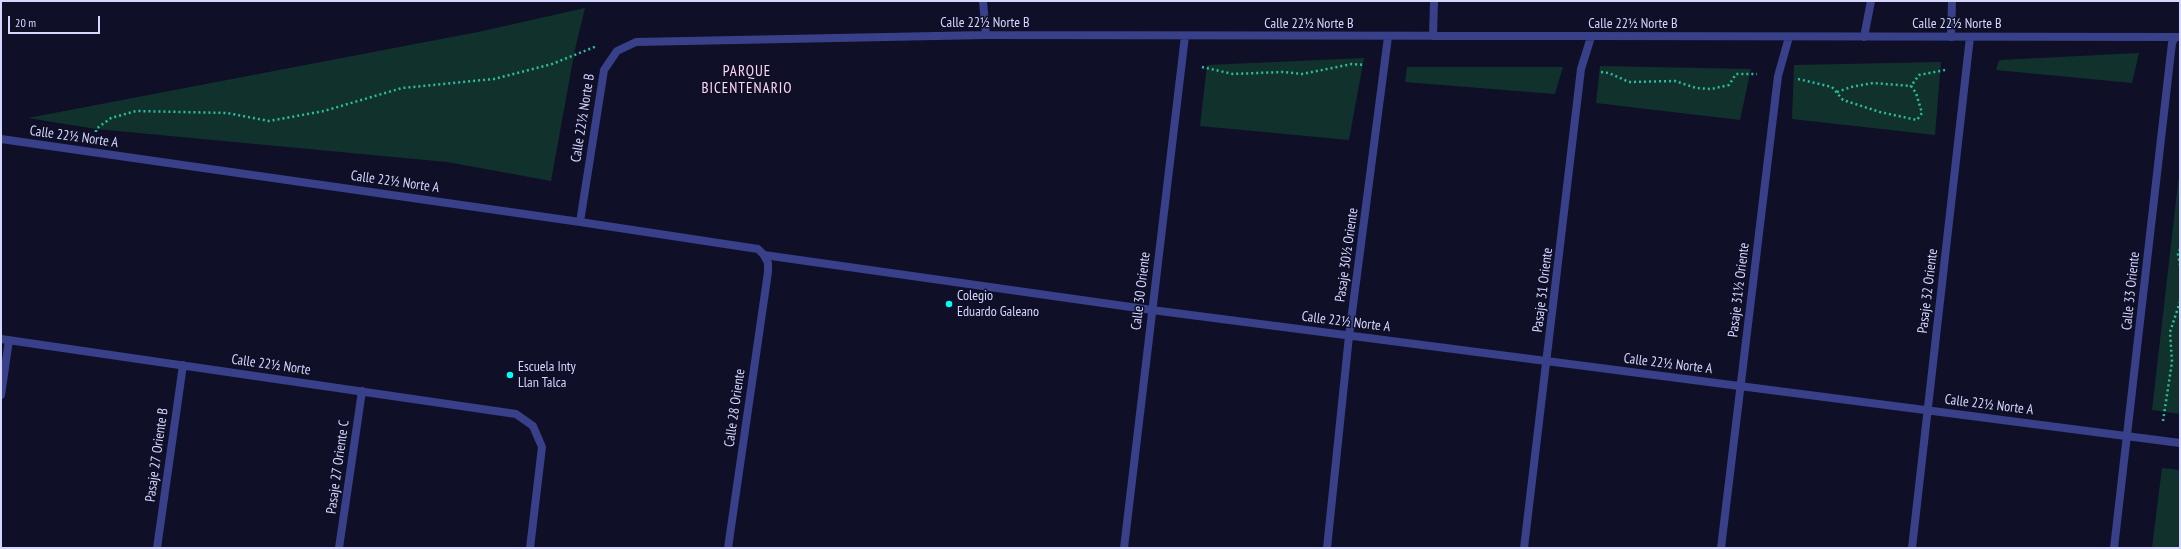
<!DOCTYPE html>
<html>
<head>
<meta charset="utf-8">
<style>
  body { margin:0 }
  #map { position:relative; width:2181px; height:549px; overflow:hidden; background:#0f0f28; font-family:"PT Sans Narrow",sans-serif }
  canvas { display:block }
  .frame { position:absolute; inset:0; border:2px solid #d5d7ff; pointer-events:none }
  .scale { position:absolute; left:8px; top:16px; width:92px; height:18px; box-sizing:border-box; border:2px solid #d5d7ff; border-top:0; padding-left:5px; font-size:12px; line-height:14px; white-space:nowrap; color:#d5d7ff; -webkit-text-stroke:3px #0f0f28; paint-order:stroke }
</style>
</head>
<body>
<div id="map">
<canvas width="2181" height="549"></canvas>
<div class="frame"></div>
<div class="scale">20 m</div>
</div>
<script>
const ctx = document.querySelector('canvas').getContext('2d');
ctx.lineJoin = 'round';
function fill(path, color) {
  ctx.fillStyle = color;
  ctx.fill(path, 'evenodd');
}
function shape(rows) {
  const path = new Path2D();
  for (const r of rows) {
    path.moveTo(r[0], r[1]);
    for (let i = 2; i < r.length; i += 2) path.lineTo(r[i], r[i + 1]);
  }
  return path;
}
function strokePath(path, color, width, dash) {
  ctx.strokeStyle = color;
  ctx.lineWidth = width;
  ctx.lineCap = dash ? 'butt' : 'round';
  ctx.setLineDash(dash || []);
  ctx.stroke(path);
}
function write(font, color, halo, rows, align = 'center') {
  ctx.font = font + ' "PT Sans Narrow",sans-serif';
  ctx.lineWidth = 3;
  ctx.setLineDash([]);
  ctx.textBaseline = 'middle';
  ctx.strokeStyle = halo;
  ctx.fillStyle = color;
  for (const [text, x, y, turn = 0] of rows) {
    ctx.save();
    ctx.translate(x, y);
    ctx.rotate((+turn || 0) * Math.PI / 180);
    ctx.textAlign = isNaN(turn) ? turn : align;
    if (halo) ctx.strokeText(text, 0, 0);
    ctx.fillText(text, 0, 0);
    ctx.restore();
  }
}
fill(shape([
  [585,8,575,49,551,181,447,162,96,129,28,118,478,32],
  [2139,53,2132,83,1996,70,1999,60],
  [1364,58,1349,140,1200,126,1207,65],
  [1941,62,1935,135,1792,119,1794,65],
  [1600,66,1751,69,1740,120,1596,103],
  [1407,67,1563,67,1555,94,1405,82],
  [2180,166,2180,414,2152,410],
  [2162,468,2180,470,2180,548,2152,548]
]), '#11322c');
strokePath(shape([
  [1202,67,1233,74,1283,72,1302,74,1352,64,1365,65],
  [1601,72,1609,73,1629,82,1675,81,1696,88,1711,89,1729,85,1736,74,1757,74],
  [1798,79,1832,87,1843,100,1880,112,1917,120,1922,113,1916,93,1911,86,1919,75,1945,70],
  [1837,92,1851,87,1873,83,1911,86],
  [96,132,96,129,111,118,136,111,227,113,269,121,324,111,402,88,494,79,552,64,597,46],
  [2180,249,2178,254,2180,265],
  [2163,421,2172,362,2170,332,2180,302]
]), '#2abea1', 2.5, [2, 3]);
strokePath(shape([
  [1951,37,1952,1],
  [764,255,1152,310]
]), '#384089', 8);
strokePath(shape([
  [983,1,986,35],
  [1433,36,1434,1],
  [1864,37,1871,1],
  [1,139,580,222,758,249,764,255,768,263,768,272,728,548],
  [580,222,604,70,617,51,636,42,986,35,2180,37],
  [1152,310,2180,443],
  [1,339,516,414,533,426,542,447,530,548],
  [1,395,9,340],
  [157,548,183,365],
  [339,548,362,391],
  [1124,548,1185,36],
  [1327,548,1349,336,1388,37],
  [1524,548,1581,69,1591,37],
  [1721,548,1778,76,1789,37],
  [1912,548,1970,37],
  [2114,548,2172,43,2175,37]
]), '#384089', 8);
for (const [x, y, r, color] of [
  [949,304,4,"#01fff5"],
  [510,375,4,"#01fff5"]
]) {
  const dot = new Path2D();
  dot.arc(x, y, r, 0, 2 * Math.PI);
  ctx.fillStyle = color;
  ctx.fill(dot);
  strokePath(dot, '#0f0f28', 1.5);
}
write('14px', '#d5d7ff', '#0f0f28', [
  ["Calle 22½ Norte B",985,23],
  ["Calle 22½ Norte B",1309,24],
  ["Calle 22½ Norte B",1633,24],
  ["Calle 22½ Norte B",1957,24],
  ["Calle 22½ Norte B",583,118,-81],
  ["Calle 22½ Norte A",74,137,8],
  ["Calle 22½ Norte A",395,182,8],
  ["Pasaje 30½ Oriente",1347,255,-82],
  ["Pasaje 31 Oriente",1543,290,-83],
  ["Pasaje 31½ Oriente",1739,290,-83],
  ["Calle 30 Oriente",1141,291,-83],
  ["Pasaje 32 Oriente",1928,291,-83],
  ["Calle 33 Oriente",2131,291,-84],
  ["Calle 22½ Norte A",1346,322,7],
  ["Calle 22½ Norte A",1668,364,7],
  ["Calle 22½ Norte",271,365,8],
  ["Calle 22½ Norte A",1989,405,7],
  ["Calle 28 Oriente",735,408,-82],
  ["Pasaje 27 Oriente B",157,455,-82],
  ["Pasaje 27 Oriente C",338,467,-82]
]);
write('14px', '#d5d7ff', '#0f0f28', [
  ["Colegio",957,296],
  ["Eduardo Galeano",957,312],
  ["Escuela Inty",518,367],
  ["Llan Talca",518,383]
], 'left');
ctx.letterSpacing = '1px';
write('15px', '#ffd7f6', '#0f0f28', [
  ["PARQUE",747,72],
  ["BICENTENARIO",747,89]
]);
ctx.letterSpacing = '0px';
</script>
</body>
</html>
